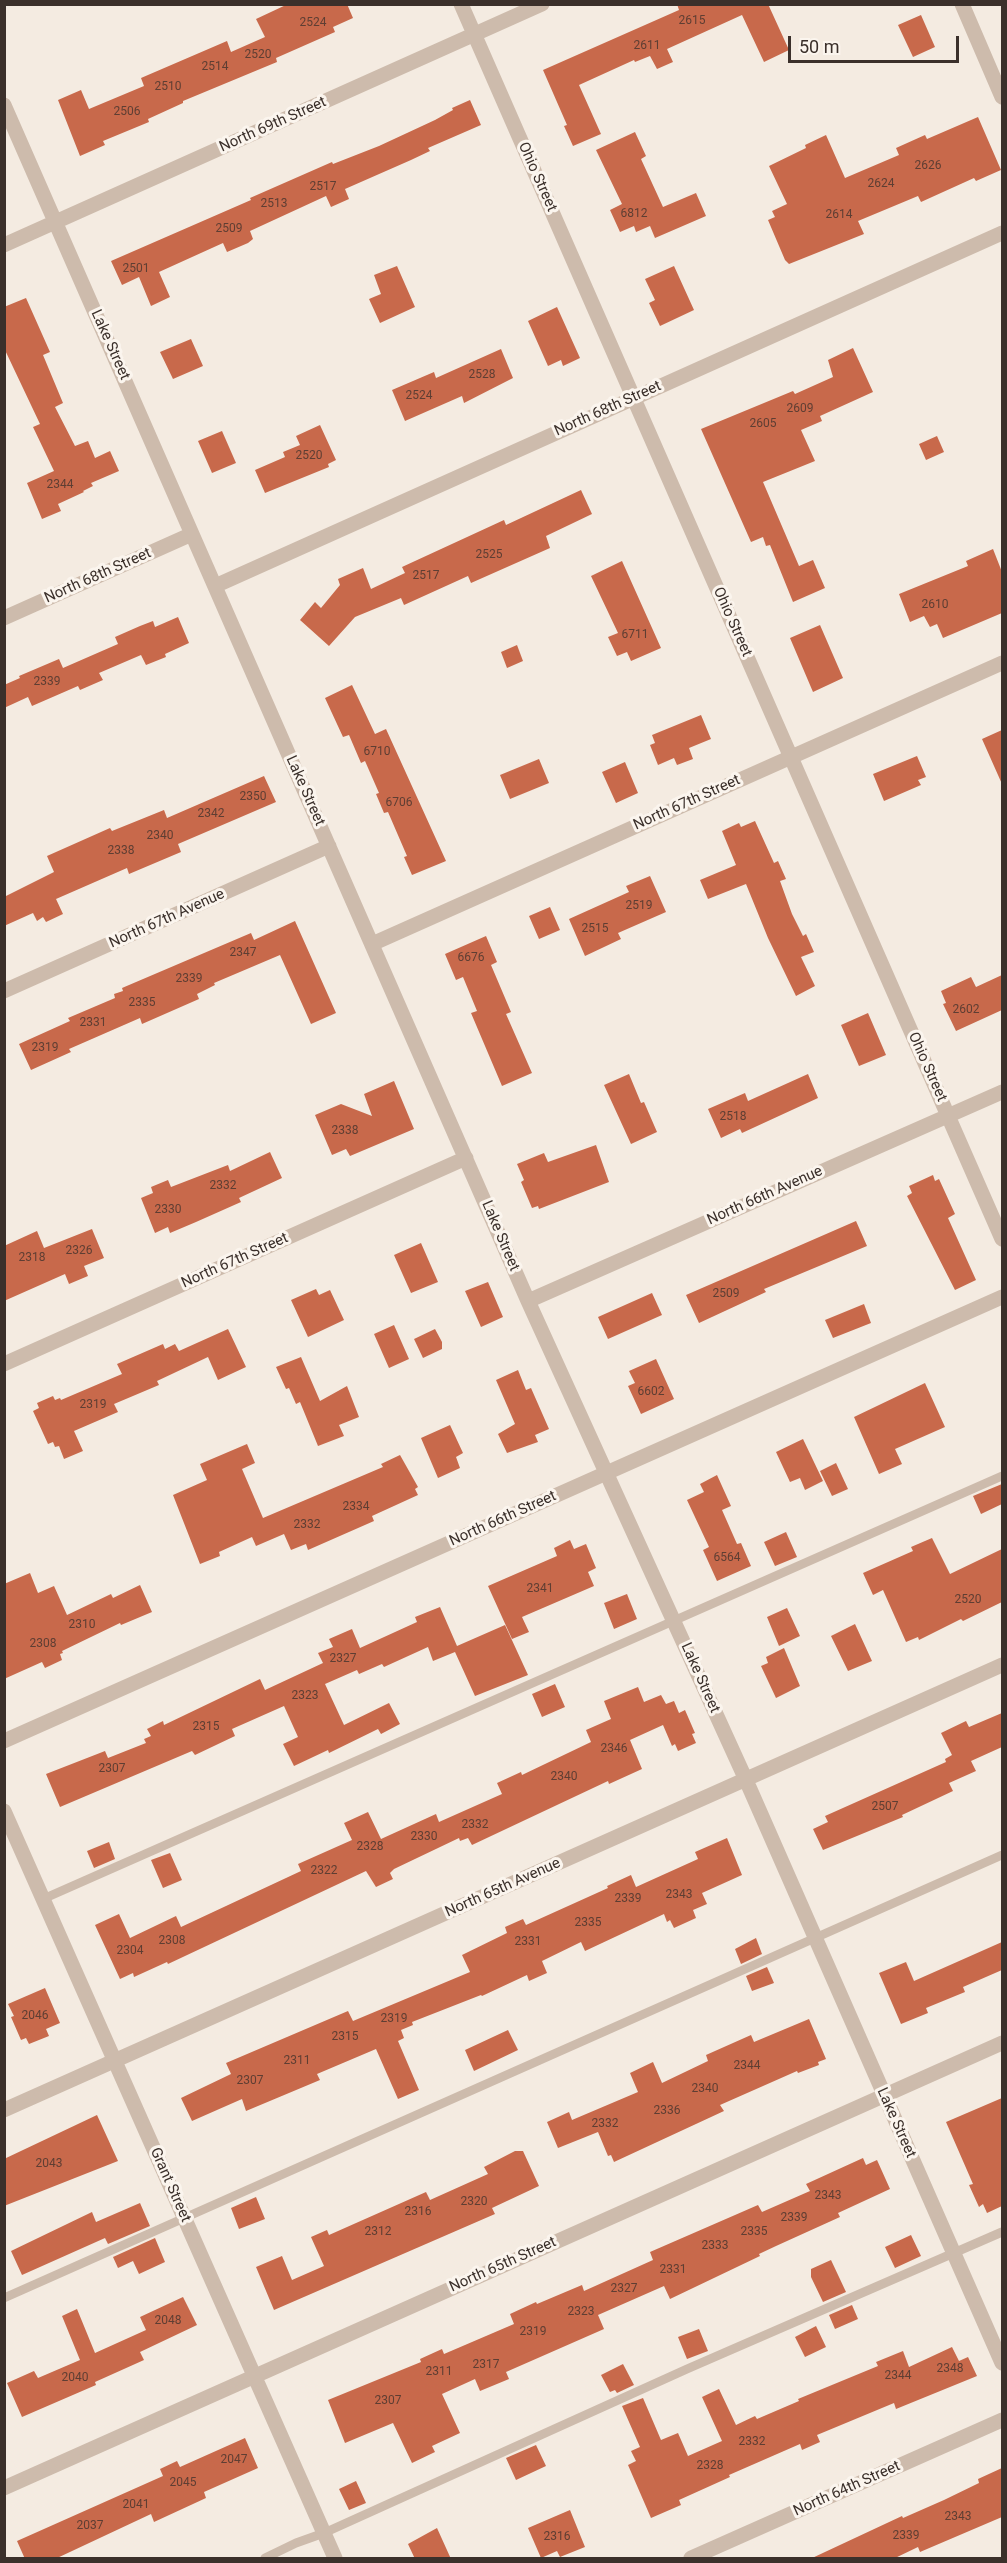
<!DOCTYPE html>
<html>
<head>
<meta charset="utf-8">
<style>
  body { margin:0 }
  #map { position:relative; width:1007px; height:2563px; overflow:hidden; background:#f4ebe1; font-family:Roboto,sans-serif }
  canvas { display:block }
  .frame { position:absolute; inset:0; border:6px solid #3b302b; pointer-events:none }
  .scale { position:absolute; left:788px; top:36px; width:171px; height:27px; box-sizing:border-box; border:3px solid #3b302b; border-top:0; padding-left:8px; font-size:18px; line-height:21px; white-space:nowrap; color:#3b302b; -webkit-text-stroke:4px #fbf5ee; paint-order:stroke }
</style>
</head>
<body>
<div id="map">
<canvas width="1007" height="2563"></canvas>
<div class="frame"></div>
<div class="scale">50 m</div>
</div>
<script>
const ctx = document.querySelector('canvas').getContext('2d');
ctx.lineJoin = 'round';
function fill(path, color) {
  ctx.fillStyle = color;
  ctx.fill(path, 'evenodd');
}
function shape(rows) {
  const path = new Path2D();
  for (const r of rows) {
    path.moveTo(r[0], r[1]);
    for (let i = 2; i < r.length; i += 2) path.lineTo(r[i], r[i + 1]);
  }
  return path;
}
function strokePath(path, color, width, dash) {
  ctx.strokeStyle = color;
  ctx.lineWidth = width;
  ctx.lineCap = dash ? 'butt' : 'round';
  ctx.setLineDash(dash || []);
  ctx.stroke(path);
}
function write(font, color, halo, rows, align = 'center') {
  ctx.font = font + ' Roboto,sans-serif';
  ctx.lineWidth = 6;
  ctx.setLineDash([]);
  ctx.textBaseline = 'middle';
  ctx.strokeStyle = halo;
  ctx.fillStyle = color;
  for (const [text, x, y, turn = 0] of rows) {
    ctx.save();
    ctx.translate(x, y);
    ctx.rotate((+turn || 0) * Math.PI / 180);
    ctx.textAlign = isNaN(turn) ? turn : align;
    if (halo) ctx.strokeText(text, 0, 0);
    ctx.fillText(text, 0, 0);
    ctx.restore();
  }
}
fill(shape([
  [288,4,347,4,353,18,333,27,335,32,276,58,277,62,183,101,183,103,148,119,149,122,103,141,105,145,80,156,58,100,81,90,89,109,144,86,141,78,227,41,231,52,265,37,256,19],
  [677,4,768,4,789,50,764,62,742,15,667,49,673,62,657,69,650,56,635,62,634,60,579,85,601,134,573,146,564,126,567,125,543,70,679,10],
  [921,15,935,47,913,57,898,25],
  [470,100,481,125,428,148,430,151,411,160,345,189,349,199,331,207,326,196,250,231,253,239,248,243,227,252,223,243,159,272,170,297,151,306,139,277,122,285,111,261,251,200,250,198,332,162,333,164,379,146,435,120,453,110,452,108],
  [978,117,1001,170,976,181,974,178,921,202,918,196,858,221,864,234,789,264,785,260,768,220,775,217,772,211,787,204,769,166,806,148,805,145,826,135,845,178,899,155,896,148,925,135,927,139],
  [635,132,646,156,641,159,663,207,696,193,706,216,655,238,650,226,636,232,634,226,620,232,610,210,622,204,596,150],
  [397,266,415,307,380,323,369,299,381,294,374,275],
  [674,266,694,310,660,326,649,303,655,300,645,279],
  [26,298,50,352,43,355,63,403,55,407,75,446,88,441,95,458,110,451,119,471,91,483,93,486,83,491,84,492,58,504,61,511,42,519,27,483,54,471,33,427,40,424,4,348,4,307],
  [557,307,580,358,563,366,561,360,548,366,528,321],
  [191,339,203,366,173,379,160,352],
  [853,348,873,392,820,416,822,421,801,430,815,461,763,482,799,566,813,560,825,588,793,602,770,545,766,546,763,537,751,542,701,429,793,391,795,394,833,377,828,360],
  [501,349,513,378,464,403,462,396,405,421,392,390,434,372,436,378],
  [320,425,336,460,328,464,329,467,265,493,255,470,285,457,283,452,300,445,296,436],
  [222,431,236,463,212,473,198,441],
  [937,436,944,452,926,460,919,444],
  [581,490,592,514,546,536,550,548,471,583,468,576,404,605,401,598,355,617,329,646,300,620,315,602,321,608,340,585,338,579,363,568,371,589,405,573,402,567,504,520,506,525],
  [993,549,1002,572,1002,613,943,638,937,624,930,627,924,616,910,622,899,594,968,566,966,561],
  [622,561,661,648,631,661,627,652,617,656,608,637,618,633,591,576],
  [178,617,189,643,165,654,166,657,146,665,141,655,99,673,103,680,80,690,78,686,32,706,28,697,4,708,4,685,20,678,19,676,59,659,63,668,118,644,115,637,140,626,153,621,155,627],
  [820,625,843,678,813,692,790,638],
  [517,645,523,661,507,668,501,652],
  [352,685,375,734,386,729,446,861,412,875,404,857,407,856,388,812,384,813,376,794,379,793,365,761,361,763,349,735,343,737,325,698],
  [701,715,711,739,689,748,693,759,677,765,674,758,658,765,650,745,655,743,652,735],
  [1002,730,1002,784,982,739],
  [917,756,926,777,918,780,921,785,884,801,873,774],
  [539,759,549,783,510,799,500,775],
  [625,762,638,793,616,803,602,772],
  [264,776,276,802,178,844,181,852,129,874,127,868,56,899,63,914,46,922,43,917,37,921,33,913,4,926,4,897,54,872,47,856,110,828,112,831,164,810,167,818],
  [755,821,774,863,778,861,786,879,780,881,792,914,803,936,806,934,814,952,801,957,815,986,796,996,768,938,746,884,708,899,700,880,736,865,722,831,739,823,741,827],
  [650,876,666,912,618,933,621,939,585,956,569,919,629,892,626,886],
  [550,907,560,930,539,939,529,916],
  [295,921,336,1013,311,1024,280,955,214,983,215,985,197,994,199,999,142,1024,140,1018,69,1049,71,1052,31,1070,19,1044,70,1021,68,1018,115,998,114,994,123,991,122,988,251,933,254,940],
  [486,936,497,962,491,965,511,1012,506,1014,532,1073,502,1086,471,1013,477,1011,463,977,456,980,445,954],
  [1002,975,1002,1010,956,1031,943,1004,946,1003,941,991,971,977,976,987],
  [868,1013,886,1055,859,1066,841,1025],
  [629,1074,641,1103,644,1102,657,1132,631,1144,604,1085],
  [808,1074,818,1098,742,1133,740,1129,721,1138,708,1109,745,1093,748,1101],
  [394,1081,414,1129,350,1156,346,1149,332,1155,315,1115,341,1104,372,1116,364,1094],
  [596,1145,609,1182,539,1209,538,1206,532,1208,521,1182,524,1180,517,1164,544,1153,548,1162],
  [270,1152,282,1178,239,1198,241,1202,196,1222,170,1233,168,1227,155,1233,141,1198,153,1193,151,1187,168,1180,171,1187,228,1165,230,1171],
  [933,1175,935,1181,939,1179,955,1214,948,1218,976,1280,955,1290,907,1196,912,1193,909,1186],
  [856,1221,867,1246,764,1289,766,1292,699,1323,686,1295],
  [92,1229,104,1258,84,1266,88,1276,69,1284,65,1274,4,1301,4,1246,37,1231,44,1248],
  [421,1243,438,1282,411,1293,394,1255],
  [488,1282,503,1317,481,1327,465,1291],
  [316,1289,319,1295,330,1290,344,1320,308,1337,291,1300],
  [652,1293,662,1315,608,1339,598,1317],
  [864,1304,871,1323,833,1338,825,1320],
  [394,1325,409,1359,389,1368,374,1334],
  [228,1329,246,1367,218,1380,208,1357,157,1381,159,1385,114,1404,118,1412,74,1431,83,1451,64,1459,59,1446,55,1447,53,1442,48,1444,33,1411,39,1408,37,1403,53,1396,55,1400,60,1398,61,1400,122,1374,117,1364,163,1344,165,1349,175,1344,179,1351],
  [435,1329,442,1342,442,1349,423,1358,414,1339],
  [301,1357,320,1401,347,1386,359,1417,339,1425,344,1436,318,1446,300,1402,296,1404,289,1388,286,1389,276,1367],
  [656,1359,674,1399,641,1414,628,1386,635,1383,629,1371],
  [518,1370,526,1390,531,1388,549,1429,535,1435,538,1442,507,1453,498,1434,515,1424,496,1380],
  [925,1383,945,1427,895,1449,902,1464,879,1474,854,1417],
  [450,1425,463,1453,456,1457,460,1468,438,1478,421,1438],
  [803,1439,823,1481,805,1490,800,1478,790,1482,776,1452],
  [247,1444,255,1463,242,1469,263,1518,383,1467,381,1464,400,1455,418,1487,415,1489,418,1495,372,1516,374,1521,308,1550,306,1544,291,1550,284,1534,256,1546,252,1537,219,1552,220,1556,200,1564,173,1495,207,1480,200,1464],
  [836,1463,848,1489,832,1496,820,1471],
  [717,1475,731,1506,722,1510,737,1544,741,1543,751,1566,717,1581,703,1550,709,1547,687,1500,704,1492,700,1484],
  [1002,1484,1002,1504,981,1514,973,1496],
  [786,1532,797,1557,775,1566,764,1542],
  [932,1538,950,1574,1002,1549,1002,1602,963,1621,961,1619,919,1640,918,1637,906,1642,883,1590,873,1595,863,1573,913,1551,911,1547],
  [570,1540,574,1549,586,1544,596,1568,588,1572,594,1586,522,1617,529,1632,512,1639,488,1586,557,1556,554,1548],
  [30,1573,38,1593,54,1586,67,1615,111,1594,113,1598,140,1585,152,1612,121,1625,120,1623,62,1651,63,1653,60,1654,62,1660,45,1668,42,1662,4,1679,4,1584],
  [627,1594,637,1619,614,1629,604,1603],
  [440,1607,457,1646,505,1625,528,1675,475,1696,455,1652,433,1661,428,1647,384,1667,382,1664,359,1674,357,1670,325,1684,344,1725,389,1703,400,1724,381,1734,378,1729,329,1753,328,1750,294,1766,283,1744,298,1737,284,1706,232,1729,235,1736,195,1755,192,1751,60,1807,46,1774,105,1751,108,1758,146,1743,144,1739,151,1736,147,1729,163,1721,164,1725,260,1679,265,1690,323,1663,318,1653,333,1647,329,1639,352,1629,360,1648,417,1622,415,1617],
  [787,1608,800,1636,779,1646,767,1617],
  [855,1624,872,1661,848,1671,831,1636],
  [784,1648,800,1686,776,1698,761,1666,768,1663,766,1657],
  [555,1684,565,1707,542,1717,532,1694],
  [638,1687,644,1702,661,1695,666,1704,674,1701,679,1713,685,1710,695,1733,692,1734,696,1743,678,1751,675,1744,672,1746,663,1725,630,1740,642,1769,609,1784,608,1781,472,1845,468,1838,460,1841,459,1838,394,1869,390,1873,393,1879,376,1887,366,1871,168,1964,167,1962,134,1977,133,1973,120,1979,95,1925,119,1914,130,1938,176,1916,181,1927,301,1871,298,1864,352,1840,344,1823,368,1812,381,1839,436,1814,439,1822,502,1794,497,1783,521,1772,522,1775,591,1742,586,1730,611,1719,604,1701],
  [1002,1713,1002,1747,971,1761,976,1771,949,1783,953,1791,902,1815,903,1817,823,1850,813,1829,828,1822,825,1816,946,1762,945,1759,952,1755,941,1733,966,1721,969,1727],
  [727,1838,742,1875,702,1893,707,1904,693,1910,696,1918,674,1928,670,1920,667,1922,664,1914,585,1951,581,1942,542,1961,547,1973,529,1981,527,1975,482,1996,481,1995,412,2022,413,2025,401,2030,404,2038,398,2041,419,2090,398,2099,376,2049,317,2074,320,2080,246,2111,242,2099,192,2121,181,2098,231,2074,226,2063,348,2011,353,2021,470,1972,462,1955,507,1933,505,1927,523,1919,526,1925,608,1888,607,1886,631,1875,636,1887,698,1859,695,1852],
  [109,1842,115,1859,94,1868,87,1851],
  [170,1853,182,1880,163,1888,151,1860],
  [756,1938,762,1954,741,1964,735,1949],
  [1002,1942,1002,1970,963,1987,965,1992,926,2008,928,2013,901,2024,879,1973,906,1962,914,1981],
  [767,1967,774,1983,752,1991,746,1976],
  [45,1988,60,2023,46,2029,49,2036,29,2044,26,2038,21,2040,11,2017,14,2016,8,2004],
  [809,2019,826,2059,818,2062,819,2065,798,2073,797,2071,720,2105,724,2111,614,2162,611,2155,608,2156,598,2132,558,2148,547,2122,569,2112,572,2120,638,2092,630,2073,653,2062,662,2083,708,2061,706,2055,751,2035,754,2042],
  [508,2030,518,2050,474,2071,465,2050],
  [1002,2098,1002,2206,987,2213,983,2204,979,2207,969,2185,973,2184,946,2122],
  [97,2115,118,2161,4,2206,4,2159],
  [515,2151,523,2151,539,2186,492,2208,495,2214,274,2310,256,2267,282,2256,292,2280,324,2266,311,2237,327,2230,329,2235,426,2192,430,2200,488,2174,484,2167],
  [863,2158,866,2165,877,2160,890,2189,838,2213,840,2217,776,2246,759,2254,760,2256,670,2299,664,2286,598,2315,604,2329,506,2372,509,2379,480,2391,475,2379,442,2394,460,2433,432,2446,435,2452,412,2463,393,2423,345,2443,328,2400,421,2362,420,2359,442,2349,444,2354,514,2324,510,2314,536,2302,537,2304,582,2285,584,2291,653,2260,650,2252,758,2205,762,2212,810,2191,806,2184],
  [256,2197,265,2219,239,2229,231,2208],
  [140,2203,150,2226,108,2244,105,2238,22,2275,11,2251,92,2212,96,2222],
  [911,2235,921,2256,895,2268,885,2247],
  [155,2238,165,2262,139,2274,133,2261,118,2268,113,2257],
  [831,2260,846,2292,823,2302,811,2277,811,2269],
  [183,2297,197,2325,140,2352,144,2360,95,2382,96,2385,22,2417,7,2383,34,2371,38,2378,80,2360,62,2316,77,2309,95,2353,146,2330,140,2317],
  [852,2305,858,2319,835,2329,829,2315],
  [816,2326,826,2347,805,2357,795,2337],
  [699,2329,708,2351,687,2359,678,2337],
  [952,2347,959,2361,968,2357,977,2376,896,2409,894,2403,817,2435,820,2442,802,2450,800,2444,729,2475,730,2477,679,2500,681,2505,651,2518,628,2465,636,2461,631,2451,640,2447,622,2406,643,2398,661,2440,678,2433,688,2456,722,2441,702,2397,719,2389,736,2425,755,2416,757,2419,799,2401,798,2399,878,2366,876,2362,903,2351,909,2367],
  [623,2364,634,2385,617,2393,615,2390,610,2392,601,2375],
  [245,2438,258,2468,204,2492,206,2498,154,2522,151,2514,55,2559,25,2559,17,2541,163,2476,160,2469,177,2461,180,2467],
  [536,2445,546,2466,516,2480,506,2458],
  [1002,2468,1002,2517,920,2552,918,2547,893,2559,810,2559,902,2516,903,2518,944,2500,979,2483,978,2479],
  [356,2481,366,2503,349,2510,339,2489],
  [570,2510,585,2547,560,2557,557,2551,541,2558,528,2528],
  [437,2528,451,2559,415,2559,408,2544]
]), '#c8694b');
strokePath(shape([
  [43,1899,1002,1476],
  [4,2298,1002,1855],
  [265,2558,296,2543,324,2533,687,2369,1002,2232]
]), '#cdbbac', 9);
strokePath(shape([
  [461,4,1002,1239],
  [962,4,1002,97],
  [4,105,528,1301,746,1780,1002,2363],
  [4,245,542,4],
  [215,586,1002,233],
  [4,618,192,534],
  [372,944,1002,663],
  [4,991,329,846],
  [528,1301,1002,1092],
  [4,1364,466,1158],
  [4,1811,335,2558],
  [4,2110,1002,1665],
  [4,2488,1002,2043],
  [691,2558,1002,2420]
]), '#cdbbac', 15);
strokePath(shape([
  [4,1741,1002,1297]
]), '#cdbbac', 15);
write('12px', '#5e3e33', null, [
  ["2615",692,21],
  ["2524",313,23],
  ["2611",647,46],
  ["2520",258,55],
  ["2514",215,67],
  ["2510",168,87],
  ["2506",127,112],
  ["2626",928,166],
  ["2624",881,184],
  ["2517",323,187],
  ["2513",274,204],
  ["6812",634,214],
  ["2614",839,215],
  ["2509",229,229],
  ["2501",136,269],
  ["2528",482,375],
  ["2524",419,396],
  ["2609",800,409],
  ["2605",763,424],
  ["2520",309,456],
  ["2344",60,485],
  ["2525",489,555],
  ["2517",426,576],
  ["2610",935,605],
  ["6711",635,635],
  ["2339",47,682],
  ["6710",377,752],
  ["2350",253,797],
  ["6706",399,803],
  ["2342",211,814],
  ["2340",160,836],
  ["2338",121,851],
  ["2519",639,906],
  ["2515",595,929],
  ["2347",243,953],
  ["6676",471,958],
  ["2339",189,979],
  ["2335",142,1003],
  ["2602",966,1010],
  ["2331",93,1023],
  ["2319",45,1048],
  ["2518",733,1117],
  ["2338",345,1131],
  ["2332",223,1186],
  ["2330",168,1210],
  ["2326",79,1251],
  ["2318",32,1258],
  ["2509",726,1294],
  ["6602",651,1392],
  ["2319",93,1405],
  ["2334",356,1507],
  ["2332",307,1525],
  ["6564",727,1558],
  ["2341",540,1589],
  ["2520",968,1600],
  ["2310",82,1625],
  ["2308",43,1644],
  ["2327",343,1659],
  ["2323",305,1696],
  ["2315",206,1727],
  ["2346",614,1749],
  ["2307",112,1769],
  ["2340",564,1777],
  ["2507",885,1807],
  ["2332",475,1825],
  ["2330",424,1837],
  ["2328",370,1847],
  ["2322",324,1871],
  ["2343",679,1895],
  ["2339",628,1899],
  ["2335",588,1923],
  ["2308",172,1941],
  ["2331",528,1942],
  ["2304",130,1951],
  ["2046",35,2016],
  ["2319",394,2019],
  ["2315",345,2037],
  ["2311",297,2061],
  ["2344",747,2066],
  ["2307",250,2081],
  ["2340",705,2089],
  ["2336",667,2111],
  ["2332",605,2124],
  ["2043",49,2164],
  ["2343",828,2196],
  ["2320",474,2202],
  ["2316",418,2212],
  ["2339",794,2218],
  ["2312",378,2232],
  ["2335",754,2232],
  ["2333",715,2246],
  ["2331",673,2270],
  ["2327",624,2289],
  ["2323",581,2312],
  ["2048",168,2321],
  ["2319",533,2332],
  ["2317",486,2365],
  ["2348",950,2369],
  ["2311",439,2372],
  ["2344",898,2376],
  ["2040",75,2378],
  ["2307",388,2401],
  ["2332",752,2442],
  ["2047",234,2460],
  ["2328",710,2466],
  ["2045",183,2483],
  ["2041",136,2505],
  ["2343",958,2517],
  ["2037",90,2526],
  ["2339",906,2536],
  ["2316",557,2537]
]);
write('15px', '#3b302b', '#fbf5ee', [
  ["North 69th Street",273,125,-24],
  ["Ohio Street",537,177,66],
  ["Lake Street",110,345,66],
  ["North 68th Street",608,409,-24],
  ["North 68th Street",98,576,-24],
  ["Ohio Street",732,622,66],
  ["Lake Street",305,791,66],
  ["North 67th Street",687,803,-24],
  ["North 67th Avenue",167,919,-24],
  ["Ohio Street",927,1067,66],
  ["North 66th Avenue",765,1196,-24],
  ["Lake Street",500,1236,67],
  ["North 67th Street",235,1261,-24],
  ["North 66th Street",503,1519,-24],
  ["Lake Street",700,1678,66],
  ["North 65th Avenue",503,1888,-24],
  ["Lake Street",896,2123,66],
  ["Grant Street",170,2185,66],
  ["North 65th Street",503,2265,-24],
  ["North 64th Street",847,2489,-24]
]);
</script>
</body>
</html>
